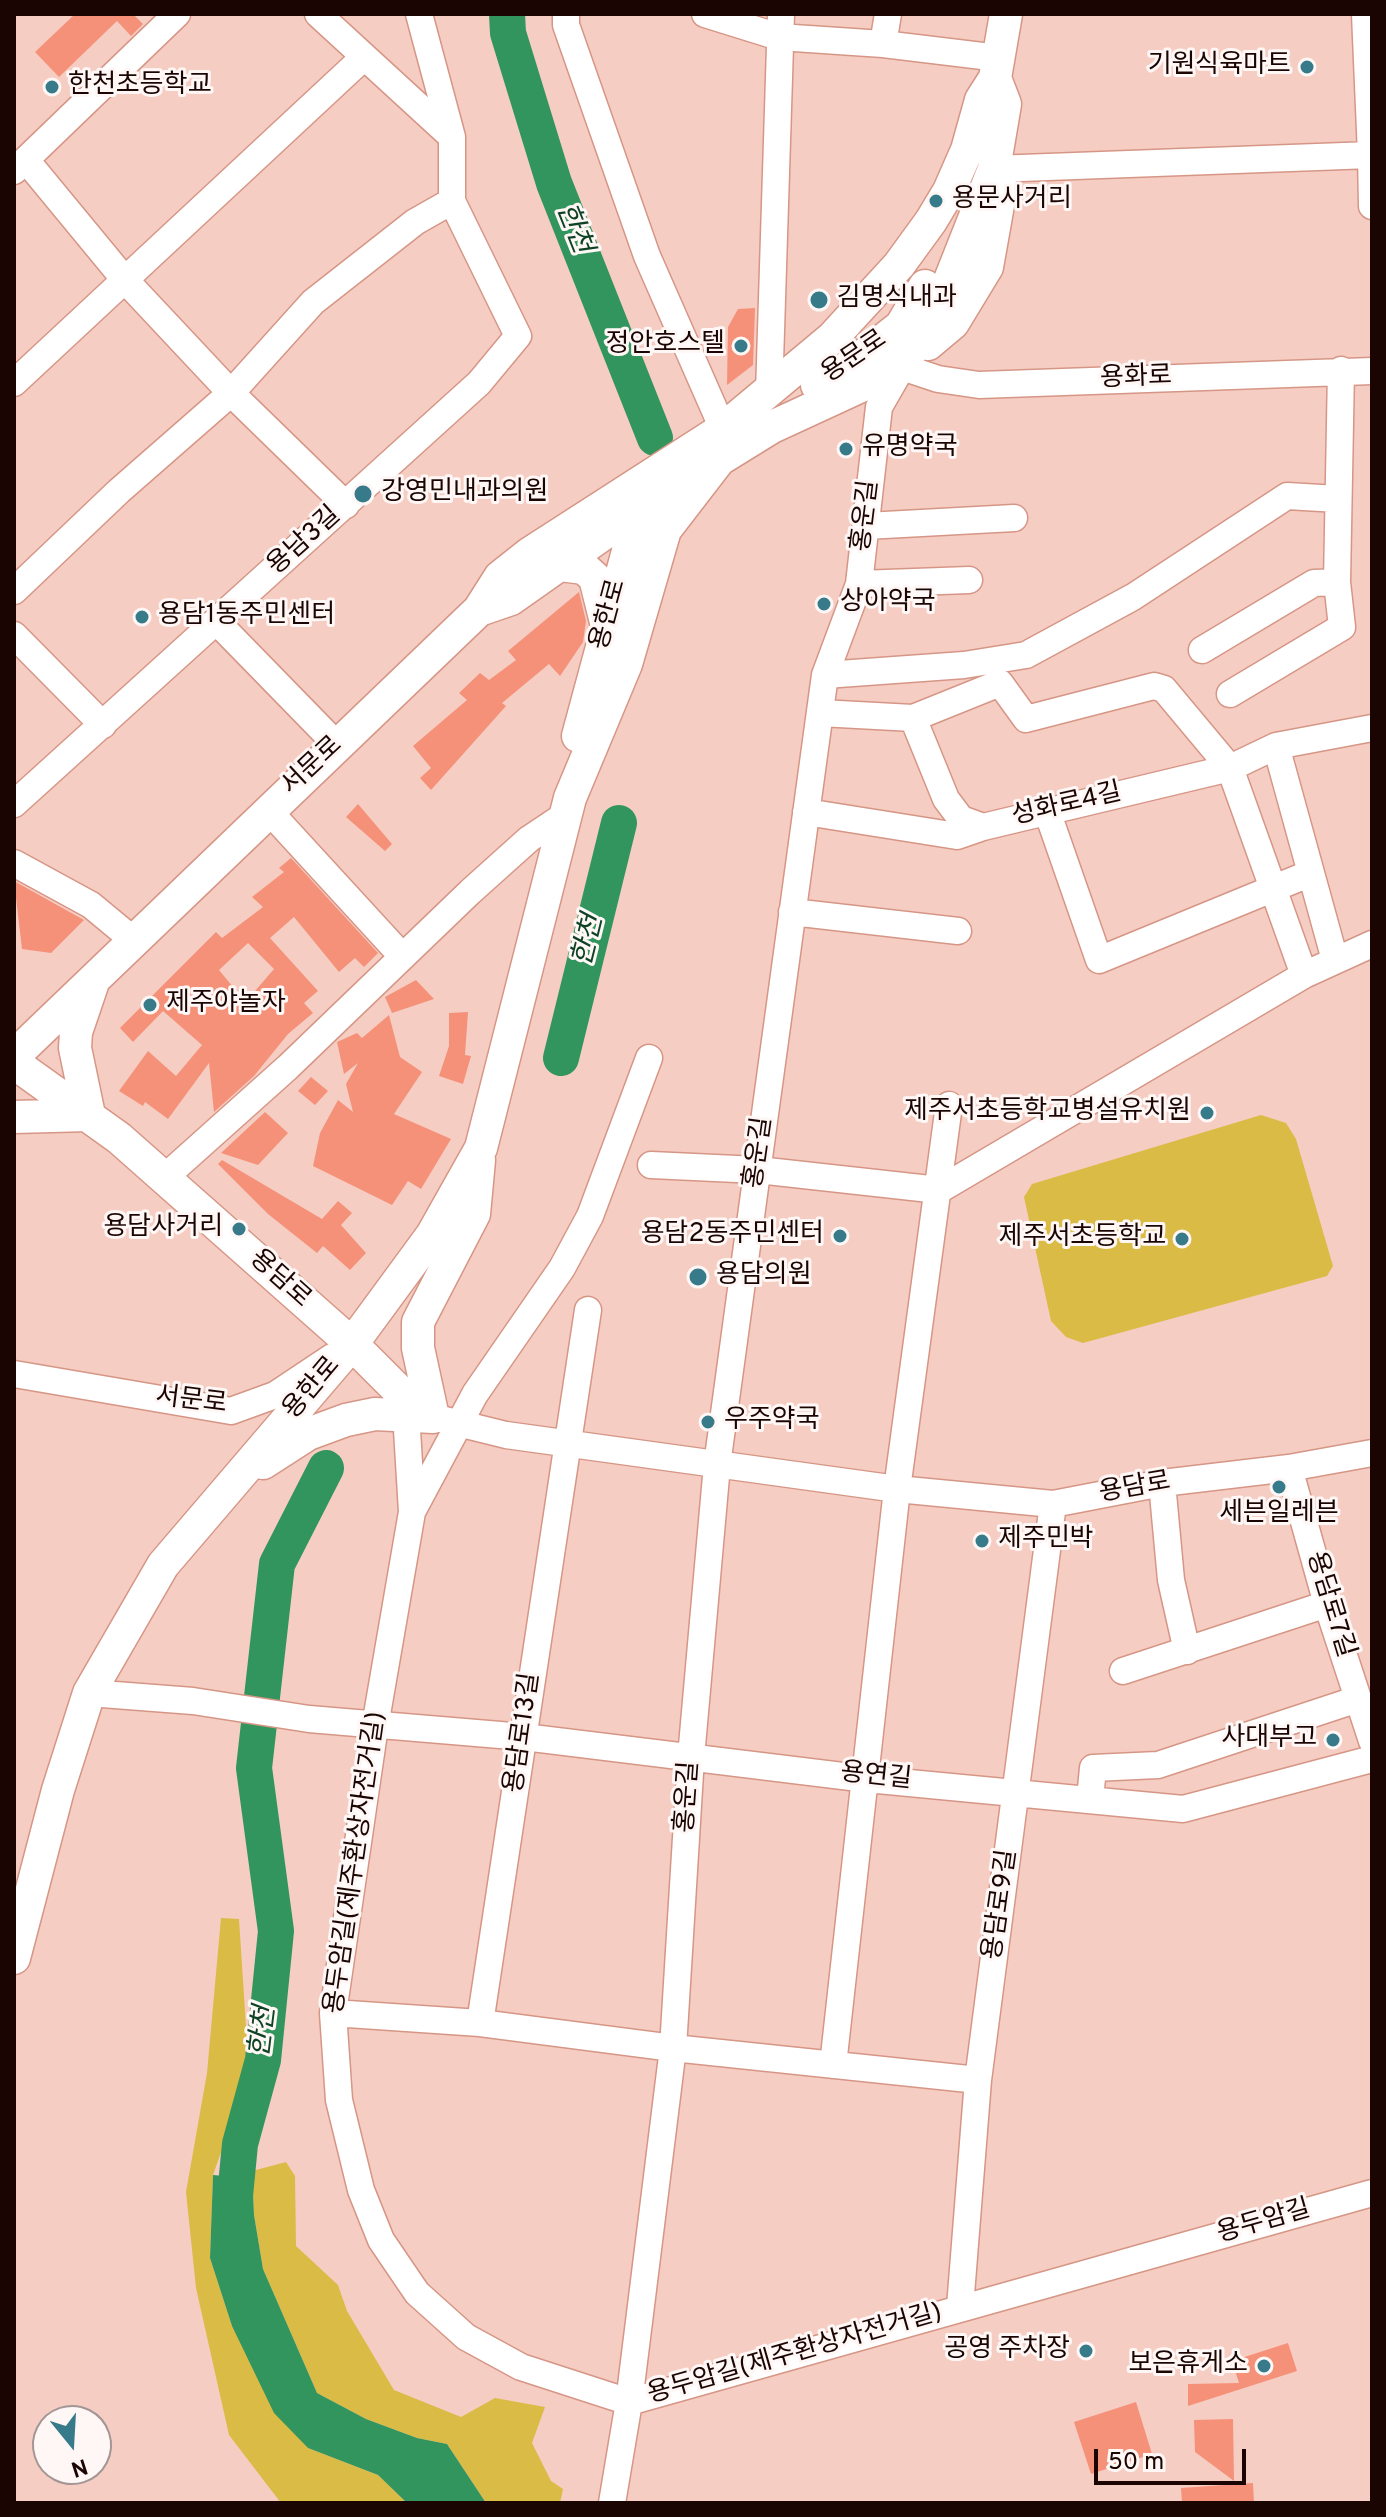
<!DOCTYPE html>
<html>
<head>
<meta charset="utf-8">
<style>
  body { margin:0 }
  #map { position:relative; width:1386px; height:2517px; overflow:hidden; background:#f6cdc3; font-family:Overpass,sans-serif }
  canvas { display:block }
  .frame { position:absolute; inset:0; border:16px solid #1a0502; pointer-events:none }
  .north { position:absolute; left:32px; top:2405px; width:80px; height:80px; box-sizing:border-box; background:#fef7f5; border:2px solid #a39694; border-radius:50%; rotate:162deg; font-size:22px; font-weight:700; line-height:32px; text-align:center; color:#1a0502 }
  .north::after { content:''; display:block; margin:auto; width:28px; height:36px; background:#377b8a; clip-path:polygon(50% 0,100% 100%,50% 72%,0 100%) }
  .scale { position:absolute; left:1094px; top:2449px; width:152px; height:36px; box-sizing:border-box; border:4px solid #1a0502; border-top:0; padding-left:10px; font-size:24px; line-height:28px; white-space:nowrap; color:#1a0502; -webkit-text-stroke:6px #fef7f5; paint-order:stroke }
</style>
</head>
<body>
<div id="map">
<canvas width="1386" height="2517"></canvas>
<div class="frame"></div>
<div class="north">N</div>
<div class="scale">50 m</div>
</div>
<script>
const ctx = document.querySelector('canvas').getContext('2d');
ctx.lineJoin = 'round';
function fill(path, color) {
  ctx.fillStyle = color;
  ctx.fill(path, 'evenodd');
}
function shape(rows) {
  const path = new Path2D();
  for (const r of rows) {
    path.moveTo(r[0], r[1]);
    for (let i = 2; i < r.length; i += 2) path.lineTo(r[i], r[i + 1]);
  }
  return path;
}
function strokePath(path, color, width, dash) {
  ctx.strokeStyle = color;
  ctx.lineWidth = width;
  ctx.lineCap = dash ? 'butt' : 'round';
  ctx.setLineDash(dash || []);
  ctx.stroke(path);
}
function write(font, color, halo, rows, align = 'center') {
  ctx.font = font + ' Overpass,"Noto Sans KR",sans-serif';
  ctx.lineWidth = 6;
  ctx.setLineDash([]);
  ctx.textBaseline = 'middle';
  ctx.strokeStyle = halo;
  ctx.fillStyle = color;
  for (const [text, x, y, turn = 0] of rows) {
    ctx.save();
    ctx.translate(x, y);
    ctx.rotate((+turn || 0) * Math.PI / 180);
    ctx.textAlign = isNaN(turn) ? turn : align;
    if (halo) ctx.strokeText(text, 0, 0);
    ctx.fillText(text, 0, 0);
    ctx.restore();
  }
}
fill(shape([
  [1261,1115,1286,1123,1296,1139,1333,1266,1327,1276,1083,1343,1066,1337,1051,1321,1024,1197,1032,1184],
  [221,1918,239,1919,249,2073,213,2175,210,2258,232,2326,308,2448,378,2475,407,2503,281,2503,229,2435,196,2288,186,2192,207,2073],
  [286,2162,295,2176,296,2246,338,2285,347,2311,394,2390,461,2417,495,2398,545,2407,532,2443,551,2481,563,2489,560,2503,486,2503,447,2444,417,2438,366,2419,317,2393,263,2269,254,2215,252,2171]
]), '#dabb46');
fill(shape([
  [252,2171,254,2215,263,2269,317,2393,366,2419,417,2438,447,2444,486,2503,407,2503,378,2475,308,2448,274,2413,232,2326,210,2258,213,2175,235,2177]
]), '#32955d');
strokePath(shape([
  [507,14,508,33,554,183,655,438],
  [561,1058,619,823],
  [232,2227,240,2144,263,2060,276,1931,254,1768,277,1564,326,1468]
]), '#32955d', 36);
fill(shape([
  [75,14,133,14,143,24,131,36,117,21,59,77,35,52],
  [755,308,753,365,727,385,728,327,738,309],
  [579,592,586,621,583,642,560,676,549,664,502,703,506,706,431,790,420,778,431,768,413,746,467,700,459,693,480,673,489,680,516,660,508,651],
  [358,804,392,844,385,851,346,817],
  [291,858,378,953,364,967,355,958,339,972,294,917,270,938,318,991,304,1003,313,1013,288,1034,254,1076,214,1112,209,1063,168,1119,145,1102,143,1106,119,1091,148,1051,176,1076,202,1045,163,1011,133,1042,120,1028,216,932,222,938,263,907,252,897,284,872,279,868],
  [248,943,274,969,249,998,243,999,219,970],
  [14,881,84,920,51,953,22,949],
  [416,980,434,999,392,1013,385,997],
  [468,1012,465,1055,471,1056,463,1084,439,1076,449,1046,449,1013],
  [389,1015,400,1057,422,1072,394,1114,451,1139,421,1189,408,1181,392,1205,313,1166,320,1133,338,1100,353,1112,346,1084,358,1063,344,1074,337,1042,357,1033,362,1038],
  [311,1077,328,1091,315,1105,298,1091],
  [265,1112,288,1133,258,1165,221,1153],
  [222,1160,322,1219,338,1201,352,1213,341,1225,366,1253,350,1270,323,1246,317,1253,268,1214,218,1164],
  [1288,2343,1297,2371,1188,2406,1188,2384,1239,2383,1232,2361],
  [1136,2402,1152,2454,1091,2474,1074,2422],
  [1233,2419,1234,2481,1195,2452,1194,2420],
  [1253,2483,1254,2503,1182,2503,1181,2488]
]), '#f59179');
const minor = shape([
  [318,14,452,137],
  [566,14,566,25,647,256,723,429],
  [705,14,779,37,883,44,999,58],
  [883,44,888,14],
  [1371,155,1372,206],
  [26,160,125,280,231,393,346,505],
  [994,169,1371,155,1365,14],
  [14,171,177,14],
  [14,383,363,58],
  [769,394,781,14],
  [866,526,1014,518],
  [859,584,969,580],
  [14,591,119,491,231,393,313,302,415,222,452,201],
  [217,622,337,745],
  [14,635,103,725],
  [1202,650,1314,583,1337,582],
  [825,675,964,665,1026,655,1133,597,1287,496,1338,499],
  [1230,694,1342,627,1337,582,1341,370],
  [820,713,913,718,946,799,961,819,983,827,1230,768,1276,746,1372,728],
  [913,718,1000,683,1026,719,1154,686,1164,689,1230,768,1304,975],
  [1276,746,1335,960],
  [14,804,479,383,518,336,452,201,452,137,419,14],
  [268,810,401,955],
  [1047,811,1099,960,1311,873],
  [806,812,957,836,983,827],
  [14,863,91,905,132,939],
  [792,912,958,931],
  [651,1165,758,1170,939,1190],
  [164,1178,288,1067,470,892,529,839,565,815],
  [939,1190,1304,975,1372,944],
  [14,1374,231,1411,275,1395,332,1357],
  [405,1397,412,1512,375,1726,333,2013,339,2100,361,2190,381,2240,417,2293,466,2337,521,2367,629,2402,1372,2193],
  [418,1406,433,1417,506,1435,897,1489,1053,1504,1162,1483,1289,1468,1372,1453],
  [1289,1468,1327,1604,1372,1741],
  [1162,1483,1171,1580,1187,1651],
  [412,1512,475,1394,562,1268,590,1216,649,1058],
  [1123,1671,1327,1604],
  [89,1693,193,1701,309,1719,524,1737,867,1779,1183,1809,1372,1759],
  [1090,1799,1093,1768,1158,1765,1358,1699],
  [333,2013,480,2023,673,2048,978,2080],
  [480,2023,588,1310],
  [833,2065,897,1489,949,1105],
  [960,2307,978,2080,1053,1504],
  [612,2503,629,2402,673,2048,691,1757,717,1465,825,675,859,584,879,407,902,367,938,379,979,385,1372,371]
]);
const major = shape([
  [928,344,953,323,987,267,1001,188,999,181],
  [817,385,850,366,901,326,925,286],
  [560,565,584,568,595,578,606,622],
  [479,610,500,577,529,554,723,429,832,338,899,265,931,221,949,191,967,150,981,100,995,78],
  [578,736,641,503],
  [14,1056,479,610,511,599,636,511,772,427,902,367,948,285,994,169,1005,104,995,78,1006,14],
  [14,1063,119,1138,352,1344,405,1397],
  [14,1117,89,1115,75,1048,76,1032,93,982],
  [263,1463,308,1434,346,1420,375,1414,433,1417,418,1348,418,1322,474,1214,479,1160],
  [14,1958,58,1790,89,1693,163,1565,352,1344,432,1235,481,1148,570,798,626,664,665,530,722,456]
]);
strokePath(minor, '#d69686', 29);
strokePath(major, '#d69686', 35);
strokePath(minor, '#fff', 26);
strokePath(major, '#fff', 32);
for (const [x, y, r, color] of [
  [1307,67,8,"#377b8a"],
  [52,87,8,"#377b8a"],
  [936,201,8,"#377b8a"],
  [819,300,10,"#377b8a"],
  [741,346,8,"#377b8a"],
  [846,449,8,"#377b8a"],
  [363,494,10,"#377b8a"],
  [824,604,8,"#377b8a"],
  [142,617,8,"#377b8a"],
  [150,1005,8,"#377b8a"],
  [1207,1113,8,"#377b8a"],
  [239,1229,8,"#377b8a"],
  [840,1236,8,"#377b8a"],
  [1182,1239,8,"#377b8a"],
  [698,1277,10,"#377b8a"],
  [708,1422,8,"#377b8a"],
  [1279,1487,8,"#377b8a"],
  [982,1541,8,"#377b8a"],
  [1333,1740,8,"#377b8a"],
  [1086,2351,8,"#377b8a"],
  [1264,2366,8,"#377b8a"]
]) {
  const dot = new Path2D();
  dot.arc(x, y, r, 0, 2 * Math.PI);
  ctx.fillStyle = color;
  ctx.fill(dot);
  strokePath(dot, '#fef7f5', 3);
}
write('26px', '#1a0502', '#fef7f5', [
  ["기원식육마트",1291,67,"right"],
  ["한천초등학교",68,87],
  ["용문사거리",952,201],
  ["김명식내과",837,300],
  ["정안호스텔",725,346,"right"],
  ["유명약국",862,449],
  ["강영민내과의원",381,494],
  ["상아약국",840,604],
  ["용담1동주민센터",158,617],
  ["제주야놀자",166,1005],
  ["제주서초등학교병설유치원",1191,1113,"right"],
  ["용담사거리",223,1229,"right"],
  ["용담2동주민센터",824,1236,"right"],
  ["제주서초등학교",1166,1239,"right"],
  ["용담의원",716,1277],
  ["우주약국",724,1422],
  ["세븐일레븐",1279,1515,"center"],
  ["제주민박",998,1541],
  ["사대부고",1317,1740,"right"],
  ["공영 주차장",1070,2351,"right"],
  ["보은휴게소",1248,2366,"right"]
], 'left');
write('26px', '#1a0502', '#fef7f5', [
  ["용문로",855,358,-34],
  ["용화로",1136,379,-2],
  ["홍운길",867,516,-83],
  ["용남3길",305,542,-42],
  ["용한로",610,615,-75],
  ["서문로",313,767,-43],
  ["성화로4길",1067,806,-13],
  ["홍운길",760,1153,-82],
  ["용담로",279,1280,42],
  ["용한로",313,1389,-50],
  ["서문로",191,1402,7],
  ["용담로",1135,1489,-10],
  ["용담로7길",1329,1605,73],
  ["용담로13길",524,1733,-82],
  ["용연길",876,1778,6],
  ["홍운길",689,1797,-86],
  ["용두암길(제주환상자전거길)",357,1863,-82],
  ["용담로9길",1002,1905,-82],
  ["용두암길",1264,2223,-16],
  ["용두암길(제주환상자전거길)",795,2355,-16]
]);
write('italic 28px', '#0d4225', '#fef7f5', [
  ["한천",572,229,68],
  ["한천",590,941,-76],
  ["한천",265,2032,-83]
]);
</script>
</body>
</html>
